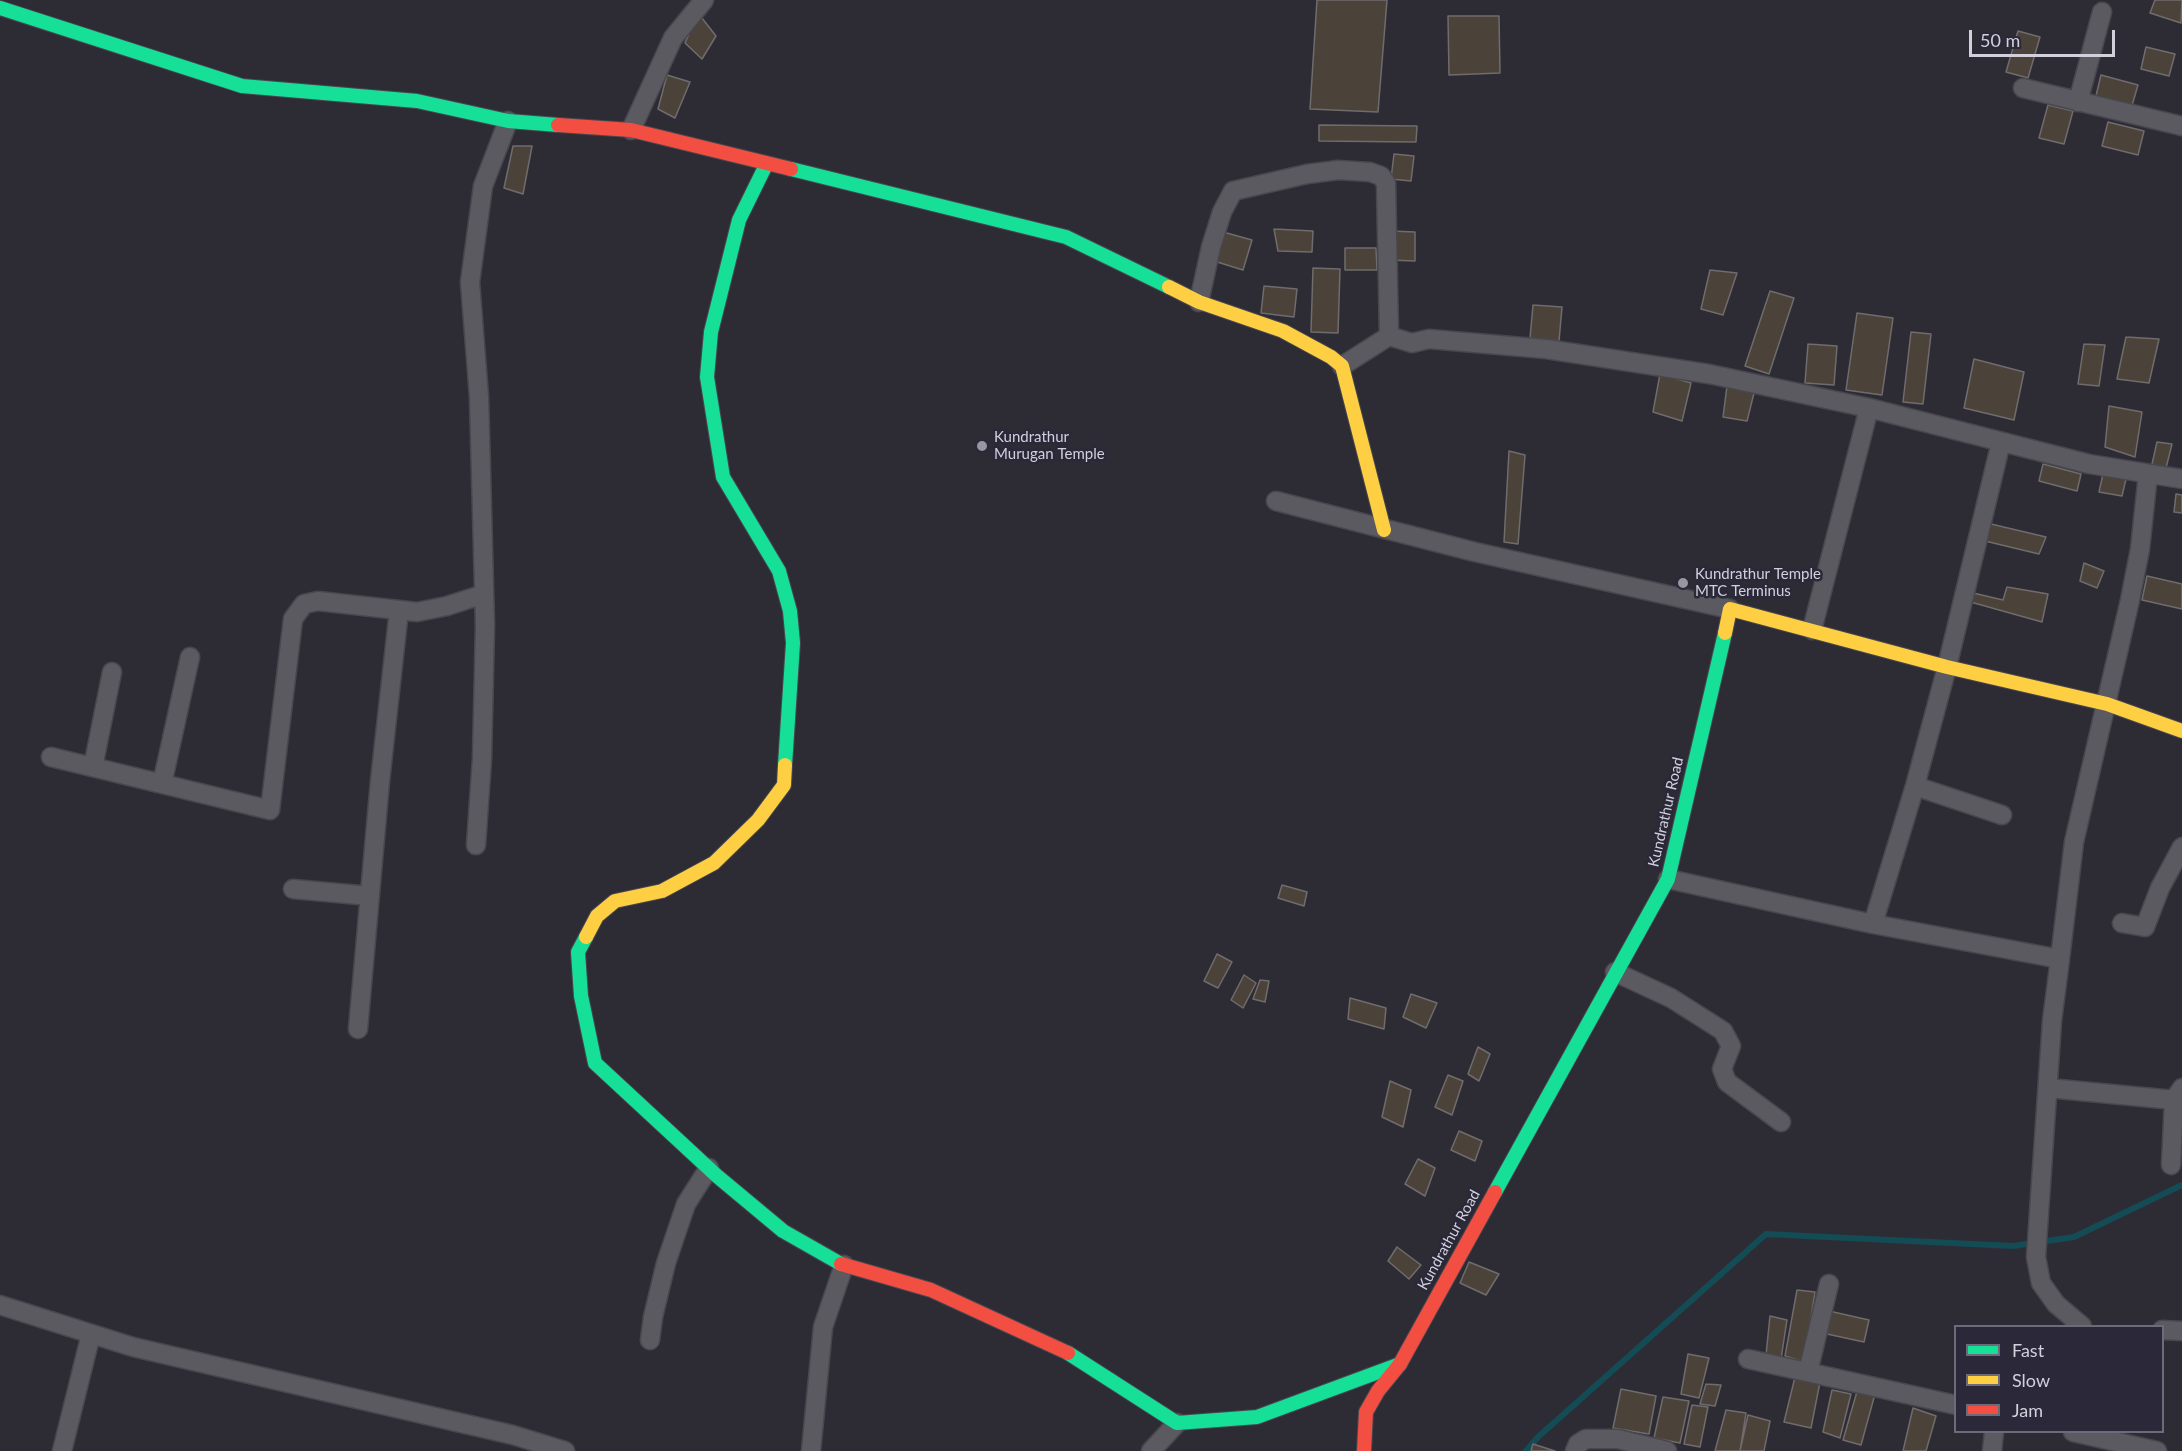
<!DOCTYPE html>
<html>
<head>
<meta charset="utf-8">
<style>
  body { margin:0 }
  #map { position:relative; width:2182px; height:1451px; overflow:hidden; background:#2d2c35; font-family:Lato,sans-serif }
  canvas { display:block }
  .legend { position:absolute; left:1954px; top:1325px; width:210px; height:108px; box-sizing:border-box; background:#2a2839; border:2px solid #6d6b7a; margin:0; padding:8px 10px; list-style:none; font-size:18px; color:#d1d0db }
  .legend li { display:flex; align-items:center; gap:12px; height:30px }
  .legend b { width:30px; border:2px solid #6d6b7a }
  .scale { position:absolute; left:1969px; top:30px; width:146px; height:27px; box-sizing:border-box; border:3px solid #d1d0db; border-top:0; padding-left:8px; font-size:18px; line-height:21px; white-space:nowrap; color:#d1d0db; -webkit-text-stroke:4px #2a2839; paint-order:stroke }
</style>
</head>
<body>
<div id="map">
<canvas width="2182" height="1451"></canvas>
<ul class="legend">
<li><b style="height:8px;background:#16e098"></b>Fast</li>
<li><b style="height:8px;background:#ffcf43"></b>Slow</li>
<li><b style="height:8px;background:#f24e42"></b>Jam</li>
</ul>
<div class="scale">50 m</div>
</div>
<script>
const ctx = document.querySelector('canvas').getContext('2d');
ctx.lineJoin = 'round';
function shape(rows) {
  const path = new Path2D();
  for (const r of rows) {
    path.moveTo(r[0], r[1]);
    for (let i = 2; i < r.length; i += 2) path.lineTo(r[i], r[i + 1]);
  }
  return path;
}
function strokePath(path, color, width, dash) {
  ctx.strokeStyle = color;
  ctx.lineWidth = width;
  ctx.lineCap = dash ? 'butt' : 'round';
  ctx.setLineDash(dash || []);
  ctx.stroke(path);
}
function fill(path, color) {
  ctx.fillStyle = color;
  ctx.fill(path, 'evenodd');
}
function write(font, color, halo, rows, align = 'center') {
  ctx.font = font + ' Lato,sans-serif';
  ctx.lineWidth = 5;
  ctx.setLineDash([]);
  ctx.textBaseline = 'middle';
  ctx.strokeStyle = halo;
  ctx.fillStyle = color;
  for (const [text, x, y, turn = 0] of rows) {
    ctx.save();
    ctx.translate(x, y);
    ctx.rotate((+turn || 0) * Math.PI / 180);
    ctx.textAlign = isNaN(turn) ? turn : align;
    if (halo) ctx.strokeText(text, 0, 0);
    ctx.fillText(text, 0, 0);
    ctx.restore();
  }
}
strokePath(shape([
  [1526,1451,1538,1437,1766,1234,2013,1246,2074,1237,2182,1185]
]), '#144c56', 6);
const building = shape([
  [1317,0,1387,0,1378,112,1310,109,1317,0],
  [2155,0,2182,0,2181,23,2150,13,2155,0],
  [698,13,716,36,702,59,685,43,698,13],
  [1448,16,1499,16,1500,73,1449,75,1448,16],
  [2018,31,2040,37,2028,78,2006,72,2018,31],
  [2146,47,2175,54,2169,76,2141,69,2146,47],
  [667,75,690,82,675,118,658,109,667,75],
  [2101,75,2138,85,2131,109,2095,100,2101,75],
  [2048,105,2073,111,2064,144,2039,138,2048,105],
  [2108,122,2144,131,2138,155,2102,146,2108,122],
  [1319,125,1417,126,1416,142,1319,141,1319,125],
  [513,146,532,146,523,194,504,188,513,146],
  [1394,154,1414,156,1411,181,1391,179,1394,154],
  [1274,229,1313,231,1312,252,1278,251,1274,229],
  [1391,231,1415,232,1415,261,1390,260,1391,231],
  [1223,232,1252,240,1243,270,1214,261,1223,232],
  [1345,248,1376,248,1377,270,1345,270,1345,248],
  [1313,268,1340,269,1338,333,1311,332,1313,268],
  [1710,270,1737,273,1723,315,1701,309,1710,270],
  [1264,286,1297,289,1294,317,1261,313,1264,286],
  [1770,291,1794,298,1769,374,1745,366,1770,291],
  [1533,305,1562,307,1559,341,1530,338,1533,305],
  [1857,313,1893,318,1882,395,1846,390,1857,313],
  [1911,332,1931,334,1923,404,1903,402,1911,332],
  [2126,337,2159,339,2149,383,2117,379,2126,337],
  [1808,344,1837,346,1834,385,1805,383,1808,344],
  [2084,344,2105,345,2099,386,2078,384,2084,344],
  [1974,359,2024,372,2014,420,1964,408,1974,359],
  [1660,374,1691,383,1682,421,1653,412,1660,374],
  [1727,386,1754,393,1747,421,1723,417,1727,386],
  [2109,406,2142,412,2135,457,2105,447,2109,406],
  [2157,442,2172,444,2166,468,2152,464,2157,442],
  [1509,451,1525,455,1518,544,1504,542,1509,451],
  [2043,464,2081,474,2077,491,2039,481,2043,464],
  [2103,474,2126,479,2122,496,2099,492,2103,474],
  [2176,494,2182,495,2182,513,2174,512,2176,494],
  [1991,524,2046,537,2039,554,1985,541,1991,524],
  [2084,563,2104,571,2097,588,2080,581,2084,563],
  [2147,576,2182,584,2182,609,2142,600,2147,576],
  [2007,587,2048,594,2042,622,1967,601,1969,592,2003,600,2007,587],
  [1282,885,1307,892,1304,906,1278,898,1282,885],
  [1217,954,1232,962,1218,988,1204,981,1217,954],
  [1244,975,1256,983,1243,1008,1231,1000,1244,975],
  [1260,980,1269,981,1265,1002,1253,999,1260,980],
  [1411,994,1437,1003,1426,1028,1403,1017,1411,994],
  [1350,998,1386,1008,1384,1029,1348,1019,1350,998],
  [1478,1047,1490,1054,1479,1081,1468,1074,1478,1047],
  [1448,1075,1463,1081,1452,1115,1435,1107,1448,1075],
  [1390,1081,1411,1090,1403,1127,1382,1117,1390,1081],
  [1459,1131,1482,1141,1475,1161,1451,1150,1459,1131],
  [1418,1159,1435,1168,1425,1196,1405,1184,1418,1159],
  [1397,1247,1421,1265,1409,1279,1388,1261,1397,1247],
  [1469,1262,1499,1274,1486,1295,1460,1283,1469,1262],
  [1797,1290,1815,1292,1804,1362,1785,1356,1797,1290],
  [1829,1311,1869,1320,1864,1342,1827,1334,1829,1311],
  [1770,1316,1787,1320,1781,1359,1766,1355,1770,1316],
  [1688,1354,1709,1358,1699,1398,1681,1394,1688,1354],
  [1795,1377,1820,1382,1811,1428,1784,1422,1795,1377],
  [1706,1384,1721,1385,1715,1406,1700,1404,1706,1384],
  [1858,1388,1875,1394,1861,1445,1843,1440,1858,1388],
  [1621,1389,1656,1396,1649,1434,1613,1428,1621,1389],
  [1832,1390,1851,1394,1840,1438,1823,1432,1832,1390],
  [1663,1397,1689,1401,1680,1443,1654,1438,1663,1397],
  [1692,1405,1708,1407,1700,1447,1684,1444,1692,1405],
  [1913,1408,1936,1416,1926,1451,1903,1451,1913,1408],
  [1726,1410,1746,1413,1740,1451,1715,1451,1726,1410],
  [1748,1415,1770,1421,1764,1451,1740,1451,1748,1415],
  [1533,1444,1555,1451,1531,1451,1533,1444]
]);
fill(building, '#4b4239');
strokePath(building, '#706c6d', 1.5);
const street = shape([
  [2023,88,2182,126],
  [2078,102,2102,12],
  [631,130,673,38,704,0],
  [1199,302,1211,247,1222,212,1233,191,1307,174,1338,170,1370,172,1381,176,1386,183,1389,336],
  [1342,366,1389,336,1412,343,1429,339,1546,349,1709,374,1869,408,2089,464,2182,479],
  [1276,501,1475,552,1730,609],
  [1812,630,1869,408],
  [51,757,270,810,293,619,304,604,318,601,399,610],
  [93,767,112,672],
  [162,784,190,657],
  [1915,786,2002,815],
  [476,845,482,759,485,625,479,397,470,282,483,186,508,121],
  [1668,879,1873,924,2060,959,2074,842,2130,600,2140,549,2148,474],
  [293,889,370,896],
  [2122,923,2145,927,2160,888,2182,847],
  [1873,924,1915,786,1947,667,2001,442],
  [2060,959,2052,1021,2036,1257,2041,1283,2056,1304,2082,1326],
  [1615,972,1671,998,1723,1031,1731,1046,1722,1069,1727,1082,1781,1122],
  [358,1029,380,781,399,610,417,612,447,606,484,594],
  [2048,1088,2174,1100,2182,1088],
  [2171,1165,2174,1100],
  [0,1305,133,1347,513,1435,565,1451],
  [2162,1330,2182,1331],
  [650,1340,653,1317,666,1263,686,1204,709,1168],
  [1748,1359,1956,1405],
  [1808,1372,1829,1284],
  [2073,1432,2157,1451],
  [62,1451,91,1334],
  [811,1451,823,1327,844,1265],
  [1151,1451,1177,1423],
  [1575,1451,1578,1444,1586,1439,1618,1439,1667,1451],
  [1992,1451,1994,1432]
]);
const fast = shape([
  [0,8,242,86,417,101,508,121,558,125],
  [766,165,739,220,711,332,707,377,723,477,779,571,790,611,793,643,785,765],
  [791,169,1066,237,1169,287],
  [586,937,578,952,581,996,595,1063,717,1176,783,1231,841,1264],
  [1495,1192,1668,879,1725,633],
  [1068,1353,1177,1423,1257,1417,1400,1364]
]);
const slow = shape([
  [1169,287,1199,302,1283,331,1331,357,1342,366,1384,530],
  [1725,633,1730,609,1947,667,2107,704,2182,731],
  [586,937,597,916,615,901,662,891,714,863,758,820,784,785,785,765]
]);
const jam = shape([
  [558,125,631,130,791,169],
  [841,1264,931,1290,1068,1353],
  [1364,1451,1366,1412,1378,1391,1400,1364,1495,1192]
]);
strokePath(street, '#48474f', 21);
strokePath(fast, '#48474f', 16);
strokePath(slow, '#48474f', 16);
strokePath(jam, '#48474f', 16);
strokePath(street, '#5b5a61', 18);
strokePath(fast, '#16e098', 14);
strokePath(slow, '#ffcf43', 14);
strokePath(jam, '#f24e42', 14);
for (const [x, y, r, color] of [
  [982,446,6,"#9897a1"],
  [1683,583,6,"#9897a1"]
]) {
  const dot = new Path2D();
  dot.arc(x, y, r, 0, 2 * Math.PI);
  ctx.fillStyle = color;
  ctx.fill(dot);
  strokePath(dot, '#2a2839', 2);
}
write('15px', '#d1d0db', '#2a2839', [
  ["Kundrathur",994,437],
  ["Murugan Temple",994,454],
  ["Kundrathur Temple",1695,574],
  ["MTC Terminus",1695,591]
], 'left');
write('15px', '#d1d0db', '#2a2839', [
  ["Kundrathur Road",1666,812,-77],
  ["Kundrathur Road",1449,1240,-61]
]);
</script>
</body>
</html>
